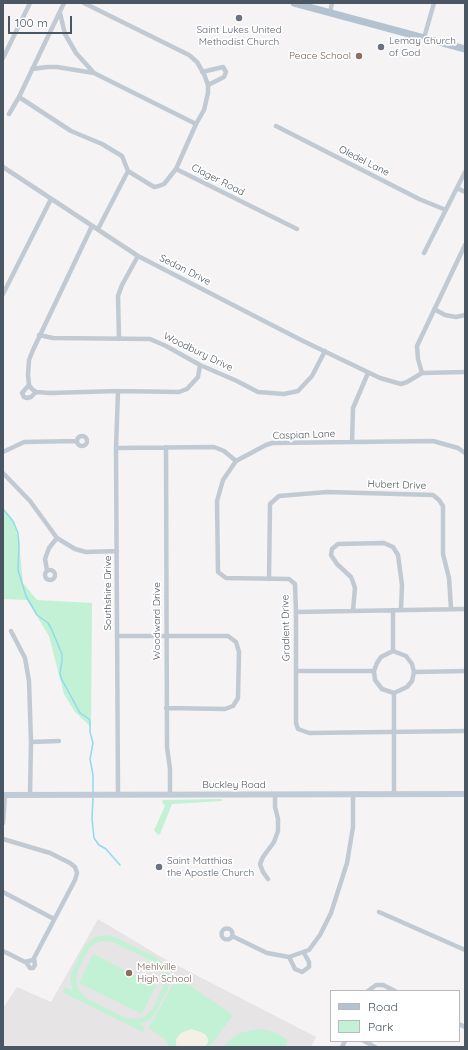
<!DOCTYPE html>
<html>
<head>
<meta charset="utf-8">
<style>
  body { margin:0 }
  #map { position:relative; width:468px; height:1050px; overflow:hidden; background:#f5f3f3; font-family:Quicksand,sans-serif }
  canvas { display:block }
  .frame { position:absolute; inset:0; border:4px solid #4a5661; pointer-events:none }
  .legend { position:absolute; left:330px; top:990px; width:130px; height:52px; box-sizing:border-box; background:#fff; border:1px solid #b7bbc0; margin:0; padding:5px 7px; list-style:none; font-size:12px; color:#4a5661 }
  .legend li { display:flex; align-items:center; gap:8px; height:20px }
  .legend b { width:20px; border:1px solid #b7bbc0 }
  .scale { position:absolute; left:8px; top:16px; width:64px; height:18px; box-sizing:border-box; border:2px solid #4a5661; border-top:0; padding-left:5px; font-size:12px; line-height:14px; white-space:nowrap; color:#4a5661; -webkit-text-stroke:3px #fff; paint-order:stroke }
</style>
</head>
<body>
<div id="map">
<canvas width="468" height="1050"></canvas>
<div class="frame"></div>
<ul class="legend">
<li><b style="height:5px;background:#b3c2d1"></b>Road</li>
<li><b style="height:11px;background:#c3f1d5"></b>Park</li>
</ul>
<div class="scale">100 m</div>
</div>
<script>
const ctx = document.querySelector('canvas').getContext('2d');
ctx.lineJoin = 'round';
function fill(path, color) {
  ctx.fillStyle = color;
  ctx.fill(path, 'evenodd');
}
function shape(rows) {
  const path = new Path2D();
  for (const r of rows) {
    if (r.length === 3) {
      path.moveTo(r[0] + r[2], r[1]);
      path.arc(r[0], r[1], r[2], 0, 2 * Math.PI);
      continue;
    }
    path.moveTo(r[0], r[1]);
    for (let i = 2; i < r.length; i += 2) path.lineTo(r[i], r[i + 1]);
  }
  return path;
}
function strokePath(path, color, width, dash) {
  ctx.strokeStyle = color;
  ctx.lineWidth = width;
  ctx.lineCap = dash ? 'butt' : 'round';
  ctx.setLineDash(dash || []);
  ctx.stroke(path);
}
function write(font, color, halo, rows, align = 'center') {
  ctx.font = font + ' Quicksand,sans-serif';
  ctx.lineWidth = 3.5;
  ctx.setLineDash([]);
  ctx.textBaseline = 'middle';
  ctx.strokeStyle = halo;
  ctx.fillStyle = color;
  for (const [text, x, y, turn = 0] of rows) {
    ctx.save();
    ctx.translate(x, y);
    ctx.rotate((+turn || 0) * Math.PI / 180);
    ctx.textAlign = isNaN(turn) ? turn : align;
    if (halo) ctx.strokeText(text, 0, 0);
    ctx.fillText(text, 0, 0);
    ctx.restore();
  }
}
fill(shape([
  [98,919,163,958,316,1037,311,1047,3,1047,3,1008,17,987,51,1002]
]), '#e6e4e5');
fill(shape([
  [3,507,14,522,19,542,23,583,37,600,92,603,91,727,75,712,64,694,49,636,27,600,3,599],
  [222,799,222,801,172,804,160,834,158,835,154,830,165,806,162,802,163,800],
  [107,935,117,938,157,958,164,964,168,972,169,981,168,989,154,1015,149,1020,139,1024,145,1028,143,1032,62,992,65,987,73,991,70,981,71,974,85,945,95,937],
  [100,941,108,941,115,943,154,962,162,971,164,979,163,987,152,1010,144,1017,135,1019,126,1018,86,998,78,989,76,981,78,970,89,948,94,944],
  [93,954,156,986,142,1014,79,983],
  [186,983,233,1015,209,1047,168,1047,169,1045,166,1043,167,1041,149,1028,172,985],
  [262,1029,271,1031,287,1039,286,1047,223,1047,232,1038,240,1033,252,1030]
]), '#c3f1d5');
fill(shape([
  [191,1029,201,1032,206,1035,208,1039,208,1042,205,1047,179,1047,176,1045,176,1039,181,1033]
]), '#f5f0e5');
strokePath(shape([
  [3,509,13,521,18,533,19,546,18,570,26,596,37,615,48,623,51,628,62,654,62,661,60,673,61,678,80,713,89,719,90,722,90,732,93,743,90,759,93,775,93,793],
  [93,797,92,819,94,838,99,845,106,849,120,865]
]), '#90daee', 1.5);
strokePath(shape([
  [60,13,65,34,76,53,94,73],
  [330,13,332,3],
  [424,38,434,3],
  [3,58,30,3],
  [32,69,47,67,57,67,94,73,196,124],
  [202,72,223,67,226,72,224,77,208,85],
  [19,97,71,131,102,144,122,156,128,171,154,187,159,186,164,184,176,169,196,124,204,110,208,93,208,85,204,74,197,62,189,55,84,3],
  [9,114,19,97,64,3],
  [276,126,419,199,446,210],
  [3,167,138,256,301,340,380,378,401,384,407,382,422,373,465,372],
  [176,169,297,229],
  [457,188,465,192],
  [92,226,33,350,29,360,28,375,29,385,32,389,36,392,50,393,118,391,179,392,187,389,198,377,200,365],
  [98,229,128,171],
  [424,253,465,172],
  [3,294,51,199],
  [434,309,445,315,456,317,465,315],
  [39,335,53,338,150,339,166,346,200,365,237,381,258,392,284,394,298,391,312,376,325,351],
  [119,339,118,296,122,285,138,256],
  [422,373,418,359,417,346,465,245],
  [29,385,22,393,24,397,27,398,31,397,36,392],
  [82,441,5],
  [352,442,353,408,368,373],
  [166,447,167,747,170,769,170,795],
  [116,448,214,447,224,451,236,461],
  [3,452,24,442,77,441],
  [465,453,458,448,433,441,272,443,266,445,236,461,223,480,217,501,218,572,226,578,289,579,295,584,296,612,296,723,298,729,309,733,465,731],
  [3,473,30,501,57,538,75,549,86,552,117,551],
  [50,575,5],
  [47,570,45,559,49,548,57,538],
  [269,579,270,504,279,496,327,492,433,495,439,500,443,506,443,554,449,578,451,608],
  [353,610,355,588,353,582,351,577,337,564,331,555,332,549,338,544,384,543,393,547,398,555,402,585,401,609],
  [393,610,393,651],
  [296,612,465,609],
  [11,631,25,658,29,681,31,742,30,795],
  [118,636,228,636,236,642,239,652,238,698,233,706,225,709,166,708],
  [393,651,406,656,412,664,414,672,412,681,407,687,394,693,382,689,375,680,374,671,377,663,381,657,393,651],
  [296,671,374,671],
  [414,672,465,671],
  [394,693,394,794],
  [31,742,59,741],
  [118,795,116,448,118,391],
  [3,823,5,795],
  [3,839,50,853,70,863,75,867,77,873,75,880,33,960,25,962,3,951],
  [268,879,263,872,260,864,263,857,274,842,278,831,278,819,275,807,275,794],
  [3,892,54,919],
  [379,912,465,950],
  [227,934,5.5],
  [232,936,267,953,289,957,309,950,320,935,331,913,347,863,353,827,353,794],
  [289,957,295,969,302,972,309,967,309,962,304,953],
  [26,962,30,968,33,968,35,965,34,958],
  [368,991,376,985,383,985,395,991],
  [459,1024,465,1027],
  [364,1041,375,1047],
  [342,1047,345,1041]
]), '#c1cad2', 4.5);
strokePath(shape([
  [3,795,465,794]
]), '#c1cbd6', 6);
strokePath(shape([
  [294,3,465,49]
]), '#b3c2d1', 7);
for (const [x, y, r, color] of [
  [239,18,4,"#6b7280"],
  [381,47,4,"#6b7280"],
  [359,56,4,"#8d6e63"],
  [159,867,4,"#6b7280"],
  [129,973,4,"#8d6e63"]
]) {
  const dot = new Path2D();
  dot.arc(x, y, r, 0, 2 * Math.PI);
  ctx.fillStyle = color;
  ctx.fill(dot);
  strokePath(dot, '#fff', 1.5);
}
write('10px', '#5b616d', '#fff', [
  ["Saint Lukes United",239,30,"center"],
  ["Methodist Church",239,42,"center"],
  ["Lemay Church",389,41],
  ["of God",389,53],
  ["Saint Matthias",167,861],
  ["the Apostle Church",167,873]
], 'left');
write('10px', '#785e54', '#fff', [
  ["Peace School",351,56],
  ["Mehlville",137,967,"left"],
  ["High School",137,979,"left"]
], 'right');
write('10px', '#4a5661', '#fff', [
  ["Oledel Lane",364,161,27],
  ["Clager Road",218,180,27],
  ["Sedan Drive",185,270,27],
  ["Woodbury Drive",198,352,26],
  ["Caspian Lane",304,435,-2],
  ["Hubert Drive",397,485,2],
  ["Southshire Drive",108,593,-90],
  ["Woodward Drive",157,621,-90],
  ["Gradient Drive",286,628,-91],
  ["Buckley Road",234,785]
]);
</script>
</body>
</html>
